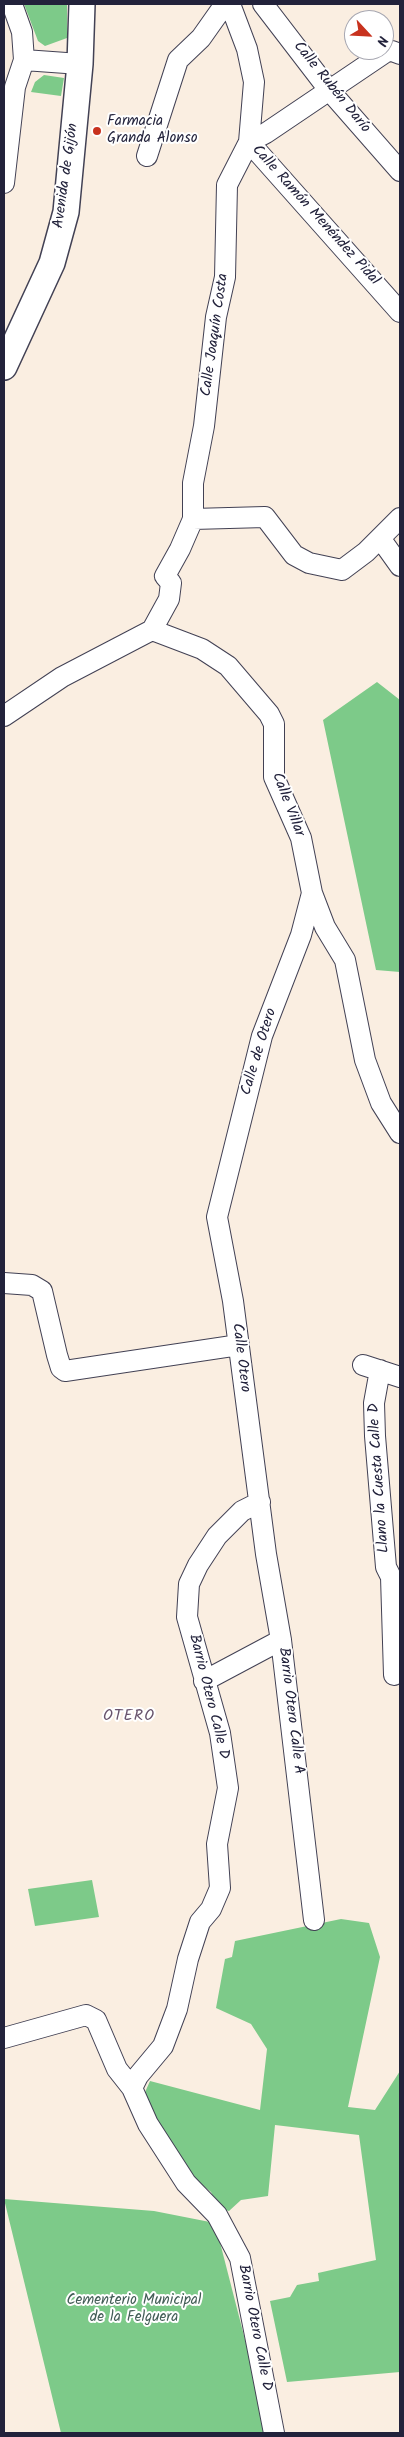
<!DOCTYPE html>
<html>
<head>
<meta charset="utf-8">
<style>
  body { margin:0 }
  #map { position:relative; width:404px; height:2437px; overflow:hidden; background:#faeee1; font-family:Kalam,sans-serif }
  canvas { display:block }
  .frame { position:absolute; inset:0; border:5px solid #22223b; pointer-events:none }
  .north { position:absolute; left:344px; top:10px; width:50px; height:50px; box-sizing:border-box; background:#fff; border:1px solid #a7a7b1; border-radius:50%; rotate:115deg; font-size:14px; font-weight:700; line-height:20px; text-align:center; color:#22223b }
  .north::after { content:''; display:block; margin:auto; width:18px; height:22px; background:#c8321e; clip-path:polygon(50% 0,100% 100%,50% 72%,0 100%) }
</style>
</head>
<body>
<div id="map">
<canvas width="404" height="2437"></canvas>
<div class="frame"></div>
<div class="north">N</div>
</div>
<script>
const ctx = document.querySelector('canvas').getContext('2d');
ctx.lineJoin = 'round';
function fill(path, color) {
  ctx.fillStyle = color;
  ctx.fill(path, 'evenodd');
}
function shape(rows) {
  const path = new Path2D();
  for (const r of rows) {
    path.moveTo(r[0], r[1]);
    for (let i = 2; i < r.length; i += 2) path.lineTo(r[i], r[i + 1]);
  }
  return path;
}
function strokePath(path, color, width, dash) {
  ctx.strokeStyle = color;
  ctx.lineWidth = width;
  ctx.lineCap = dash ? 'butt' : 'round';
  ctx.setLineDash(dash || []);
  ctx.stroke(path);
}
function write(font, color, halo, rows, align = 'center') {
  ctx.font = font + ' Kalam,sans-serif';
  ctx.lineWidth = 4;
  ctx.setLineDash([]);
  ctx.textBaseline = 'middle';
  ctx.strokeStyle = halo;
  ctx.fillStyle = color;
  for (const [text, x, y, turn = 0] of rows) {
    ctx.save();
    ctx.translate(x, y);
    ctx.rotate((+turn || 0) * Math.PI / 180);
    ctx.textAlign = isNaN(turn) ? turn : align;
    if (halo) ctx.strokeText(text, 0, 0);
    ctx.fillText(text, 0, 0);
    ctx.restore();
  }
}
fill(shape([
  [24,4,67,4,67,38,45,46,38,41],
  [44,75,64,78,61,96,31,92,35,82],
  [377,682,400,700,400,972,376,970,323,720],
  [92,1880,99,1917,35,1926,28,1889],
  [341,1919,369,1923,380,1957,348,2107,375,2110,400,2071,400,2372,287,2382,270,2301,290,2297,297,2285,319,2281,318,2273,376,2260,359,2135,275,2125,268,2196,241,2200,229,2211,218,2208,211,2192,192,2177,142,2099,150,2081,260,2110,267,2049,251,2024,216,2008,225,1959,232,1957,235,1941],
  [4,2199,154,2211,215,2223,269,2433,61,2433]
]), '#7dca89');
const minor = shape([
  [263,4,329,90,400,171],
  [24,60,80,64],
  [249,142,400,312],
  [249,142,266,133,386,52,392,51,400,54],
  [147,156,178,60,201,38,225,4],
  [4,183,15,87,24,60,22,32,12,4],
  [193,519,265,517,294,555,309,563,342,570,366,552,400,518],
  [380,538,400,566],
  [152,630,169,599,171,583,165,576,180,549,193,519,193,483,204,426,216,317,225,277,227,185,249,142,254,82,247,49,230,4],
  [152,630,202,649,228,666,269,714,274,724,274,777,301,838,312,893,325,927,345,960,365,1060,381,1103,400,1133],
  [4,716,62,677,152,630],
  [312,893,301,935,262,1036,217,1217,233,1301,266,1554,281,1640,314,1920],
  [4,1283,32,1285,42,1291,57,1355,61,1368,65,1371,239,1345],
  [363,1365,400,1377],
  [380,1370,374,1403,375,1436,386,1567,391,1577,394,1675],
  [204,1681,281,1640],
  [4,2038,86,2015,96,2020,117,2069,132,2088,148,2124,186,2183,217,2215,240,2258,274,2433],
  [132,2088,138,2076,163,2046,177,2009,188,1959,200,1922,211,1909,220,1888,217,1844,228,1788,220,1733,187,1617,189,1584,198,1565,217,1536,242,1511,260,1502]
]);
const tertiary = shape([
  [4,367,52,263,66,212,80,64,82,4]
]);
strokePath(minor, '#424154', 22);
strokePath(tertiary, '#424154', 28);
strokePath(minor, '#fff', 20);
strokePath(tertiary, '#fff', 25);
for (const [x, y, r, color] of [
  [97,131,5,"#c8321e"]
]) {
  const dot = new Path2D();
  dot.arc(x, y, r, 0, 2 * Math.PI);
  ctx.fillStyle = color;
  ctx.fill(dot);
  strokePath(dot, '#fff', 2);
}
write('15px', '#22223b', '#fff', [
  ["Calle Rubén Darío",331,88,51],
  ["Avenida de Gijón",67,176,-82],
  ["Calle Ramón Menéndez Pidal",315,216,48],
  ["Calle Joaquín Costa",216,335,-82],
  ["Calle Villar",287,805,69],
  ["Calle de Otero",260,1052,-73],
  ["Calle Otero",240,1358,83],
  ["Llano la Cuesta Calle D",380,1478,-94],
  ["Barrio Otero Calle D",208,1697,76],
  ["Barrio Otero Calle A",290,1711,83],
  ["Barrio Otero Calle D",254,2328,79]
]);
write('15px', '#22223b', '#fff', [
  ["Farmacia",107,122],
  ["Granda Alonso",107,139]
], 'left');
write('15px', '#425d56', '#fff', [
  ["Cementerio Municipal",134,2301],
  ["de la Felguera",134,2318]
]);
ctx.letterSpacing = '1px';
write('16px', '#68536c', '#fff', [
  ["OTERO",129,1717]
]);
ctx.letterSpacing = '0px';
</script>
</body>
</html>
